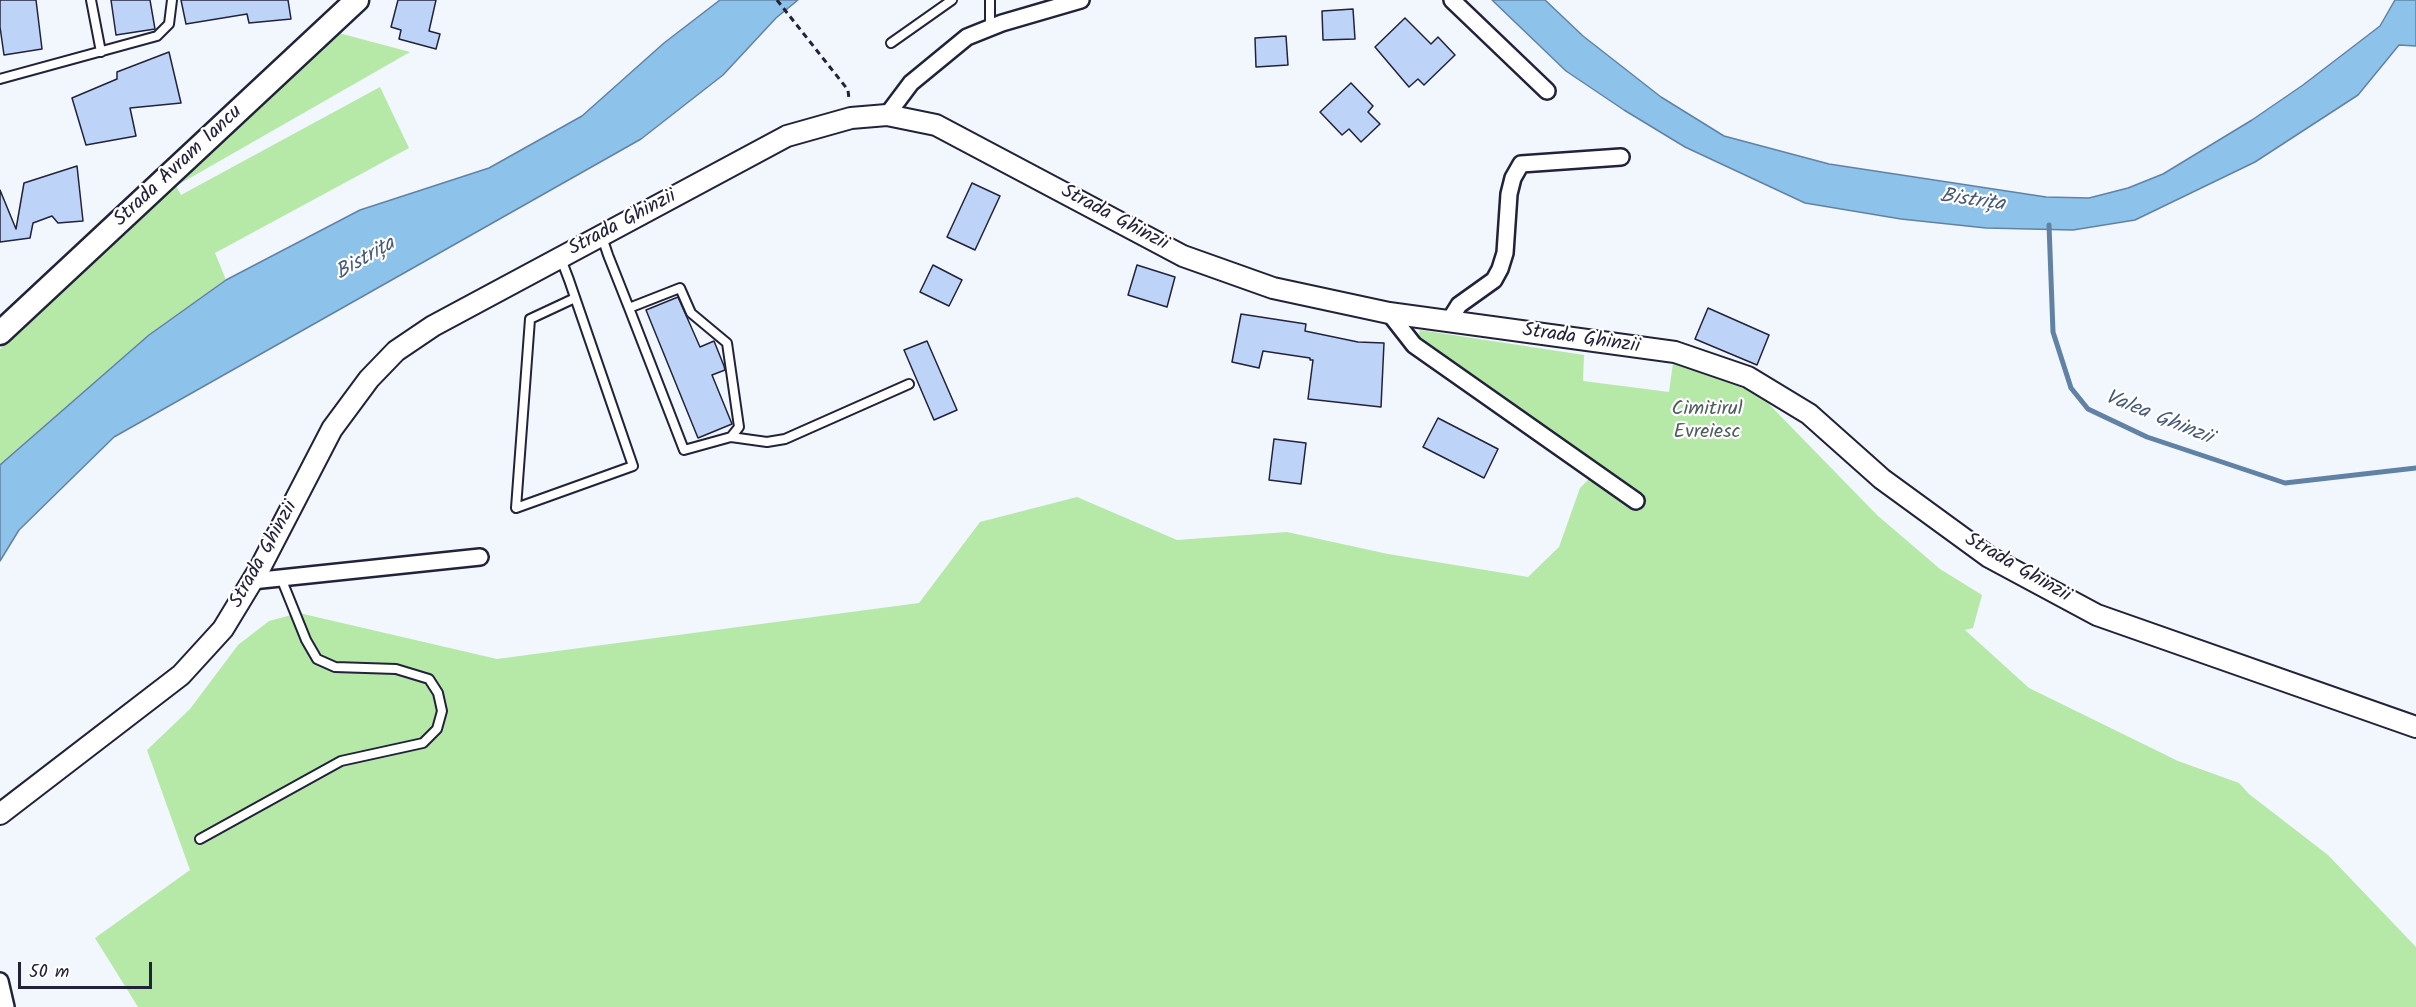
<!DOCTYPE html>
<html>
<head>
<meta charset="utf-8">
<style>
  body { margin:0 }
  #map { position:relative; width:2416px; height:1007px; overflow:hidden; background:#f2f6fd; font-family:Kalam,sans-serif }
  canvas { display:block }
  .scale { position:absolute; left:18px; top:962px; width:134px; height:27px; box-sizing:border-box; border:3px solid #22223b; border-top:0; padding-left:8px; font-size:18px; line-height:21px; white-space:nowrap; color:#22223b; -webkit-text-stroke:4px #fff; paint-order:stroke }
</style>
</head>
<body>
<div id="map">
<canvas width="2416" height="1007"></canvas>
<div class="scale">50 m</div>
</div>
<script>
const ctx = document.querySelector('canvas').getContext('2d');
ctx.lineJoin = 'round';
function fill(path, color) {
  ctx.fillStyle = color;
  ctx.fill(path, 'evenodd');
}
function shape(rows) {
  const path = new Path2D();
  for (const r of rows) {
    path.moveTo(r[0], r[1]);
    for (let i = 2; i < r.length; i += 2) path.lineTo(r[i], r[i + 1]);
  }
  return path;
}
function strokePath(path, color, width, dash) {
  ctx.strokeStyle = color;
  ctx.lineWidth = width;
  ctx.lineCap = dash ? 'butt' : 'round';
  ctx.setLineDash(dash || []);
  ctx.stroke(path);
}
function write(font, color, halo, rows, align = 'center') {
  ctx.font = font + ' Kalam,sans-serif';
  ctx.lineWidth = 4.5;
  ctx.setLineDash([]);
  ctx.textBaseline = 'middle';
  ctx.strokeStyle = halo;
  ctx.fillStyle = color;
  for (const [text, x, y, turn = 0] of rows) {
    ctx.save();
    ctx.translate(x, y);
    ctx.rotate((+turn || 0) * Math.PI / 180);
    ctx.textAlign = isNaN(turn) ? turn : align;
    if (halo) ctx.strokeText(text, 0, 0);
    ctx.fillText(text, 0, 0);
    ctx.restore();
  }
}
fill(shape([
  [335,32,410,52,176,186,181,195,380,87,409,148,215,253,226,280,149,335,0,465,0,349,176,186],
  [1420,330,1584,355,1583,381,1669,392,1673,363,1710,373,1762,397,1877,515,1940,569,1982,595,1973,628,1965,630,2029,688,2178,761,2239,783,2249,794,2328,855,2416,947,2416,1007,138,1007,95,938,190,870,147,750,190,709,238,645,269,621,299,613,497,659,919,603,980,522,1077,497,1177,540,1287,532,1388,554,1528,577,1559,547,1580,488,1602,466,1418,340]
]), '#b6e8a8');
const water = shape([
  [720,0,798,0,776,18,723,75,641,139,114,437,19,530,0,561,0,465,149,335,226,280,360,210,489,168,582,116,664,43,720,0],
  [1492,0,1545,0,1583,36,1661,97,1724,136,1829,164,2046,197,2089,198,2128,188,2163,174,2252,120,2303,85,2380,26,2395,0,2416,0,2416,46,2399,45,2358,95,2255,162,2135,220,2073,230,1986,228,1901,219,1805,203,1685,147,1624,110,1566,71,1492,0]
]);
fill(water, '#8dc2eb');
strokePath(water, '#6282a5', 1.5);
strokePath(shape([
  [2049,225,2053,332,2071,388,2088,409,2147,437,2285,483,2416,468]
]), '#6282a5', 5);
const building = shape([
  [0,0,36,0,42,49,4,55,0,27,0,0],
  [111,0,150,0,155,29,116,35,111,0],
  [181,0,288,0,291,19,249,23,247,14,186,24,181,0],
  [398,0,436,0,429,31,440,34,436,49,399,39,401,30,391,27,398,0],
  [1353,9,1355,39,1323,40,1322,11,1353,9],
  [1405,18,1431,44,1438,37,1455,55,1424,85,1418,79,1409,87,1375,47,1405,18],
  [1286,36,1288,65,1256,67,1255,38,1286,36],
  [169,52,181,103,130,108,136,136,86,145,72,98,117,79,117,72,169,52],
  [1351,83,1373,106,1368,112,1380,124,1361,142,1349,129,1342,135,1320,112,1351,83],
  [77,166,83,221,58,223,52,216,33,223,30,238,0,242,0,190,16,229,24,183,77,166],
  [972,183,1000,196,975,250,947,237,972,183],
  [933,265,962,280,949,306,920,292,933,265],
  [1137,265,1175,277,1167,307,1128,295,1137,265],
  [678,297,700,347,714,341,724,366,725,370,712,375,732,424,698,438,646,310,678,297],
  [1708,308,1769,335,1757,365,1695,339,1708,308],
  [1241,314,1306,324,1305,331,1358,342,1384,343,1381,407,1308,399,1313,360,1310,360,1310,358,1263,351,1259,368,1232,362,1241,314],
  [927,341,957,410,934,420,904,350,927,341],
  [1438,418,1498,449,1484,478,1423,447,1438,418],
  [1274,439,1306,443,1301,484,1269,480,1274,439]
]);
fill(building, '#bdd3f7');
strokePath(building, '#22223b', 1.5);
const service = shape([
  [91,0,101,52],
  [990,0,990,28],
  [891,43,952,0],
  [0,79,157,36,169,24,172,0],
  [602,237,608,255,629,308,684,450,731,437,739,427,727,343,691,313,680,288,629,308],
  [561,259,569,280,633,466,516,508,530,319,575,298],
  [731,437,767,442,785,439,909,384],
  [200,839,341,761,423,743,437,729,442,711,438,693,429,679,396,669,335,667,317,659,306,640,281,578]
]);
const minor = shape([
  [1452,0,1547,91],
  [887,115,911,83,967,37,1002,23,1081,0],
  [1389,313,1414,345,1636,501],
  [1449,321,1459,305,1494,280,1500,269,1505,253,1509,194,1513,178,1521,164,1621,157],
  [252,581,480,557],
  [0,981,6,1007]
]);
const tertiary = shape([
  [0,814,181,675,223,629,260,568,332,429,369,379,396,351,433,326,787,136,851,118,887,115,936,125,1183,256,1273,288,1389,313,1675,352,1748,377,1809,414,1882,479,1989,557,2097,615,2416,727]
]);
const secondary = shape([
  [0,333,357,0]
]);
strokePath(service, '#22223b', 12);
strokePath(minor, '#22223b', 20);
strokePath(tertiary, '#22223b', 24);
strokePath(secondary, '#22223b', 27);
strokePath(shape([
  [777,0,848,90,849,99]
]), '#22223b', 3, [6, 4.5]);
strokePath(service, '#fff', 8);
strokePath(minor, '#fff', 15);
strokePath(tertiary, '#fff', 20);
strokePath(secondary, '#fff', 22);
write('20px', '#22223b', '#fff', [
  ["Strada Avram Iancu",179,167,-43],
  ["Strada Ghinzii",1114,219,28],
  ["Strada Ghinzii",623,224,-28],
  ["Strada Ghinzii",1581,340,8],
  ["Strada Ghinzii",265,555,-61],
  ["Strada Ghinzii",2017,569,30]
]);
write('20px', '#4e5d5c', '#fff', [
  ["Cimitirul",1707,411],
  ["Evreiesc",1707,434]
]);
write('italic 21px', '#475a79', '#fff', [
  ["Bistrița",1972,202,8],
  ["Bistrița",366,260,-30],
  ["Valea Ghinzii",2158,419,22]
]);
</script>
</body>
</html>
